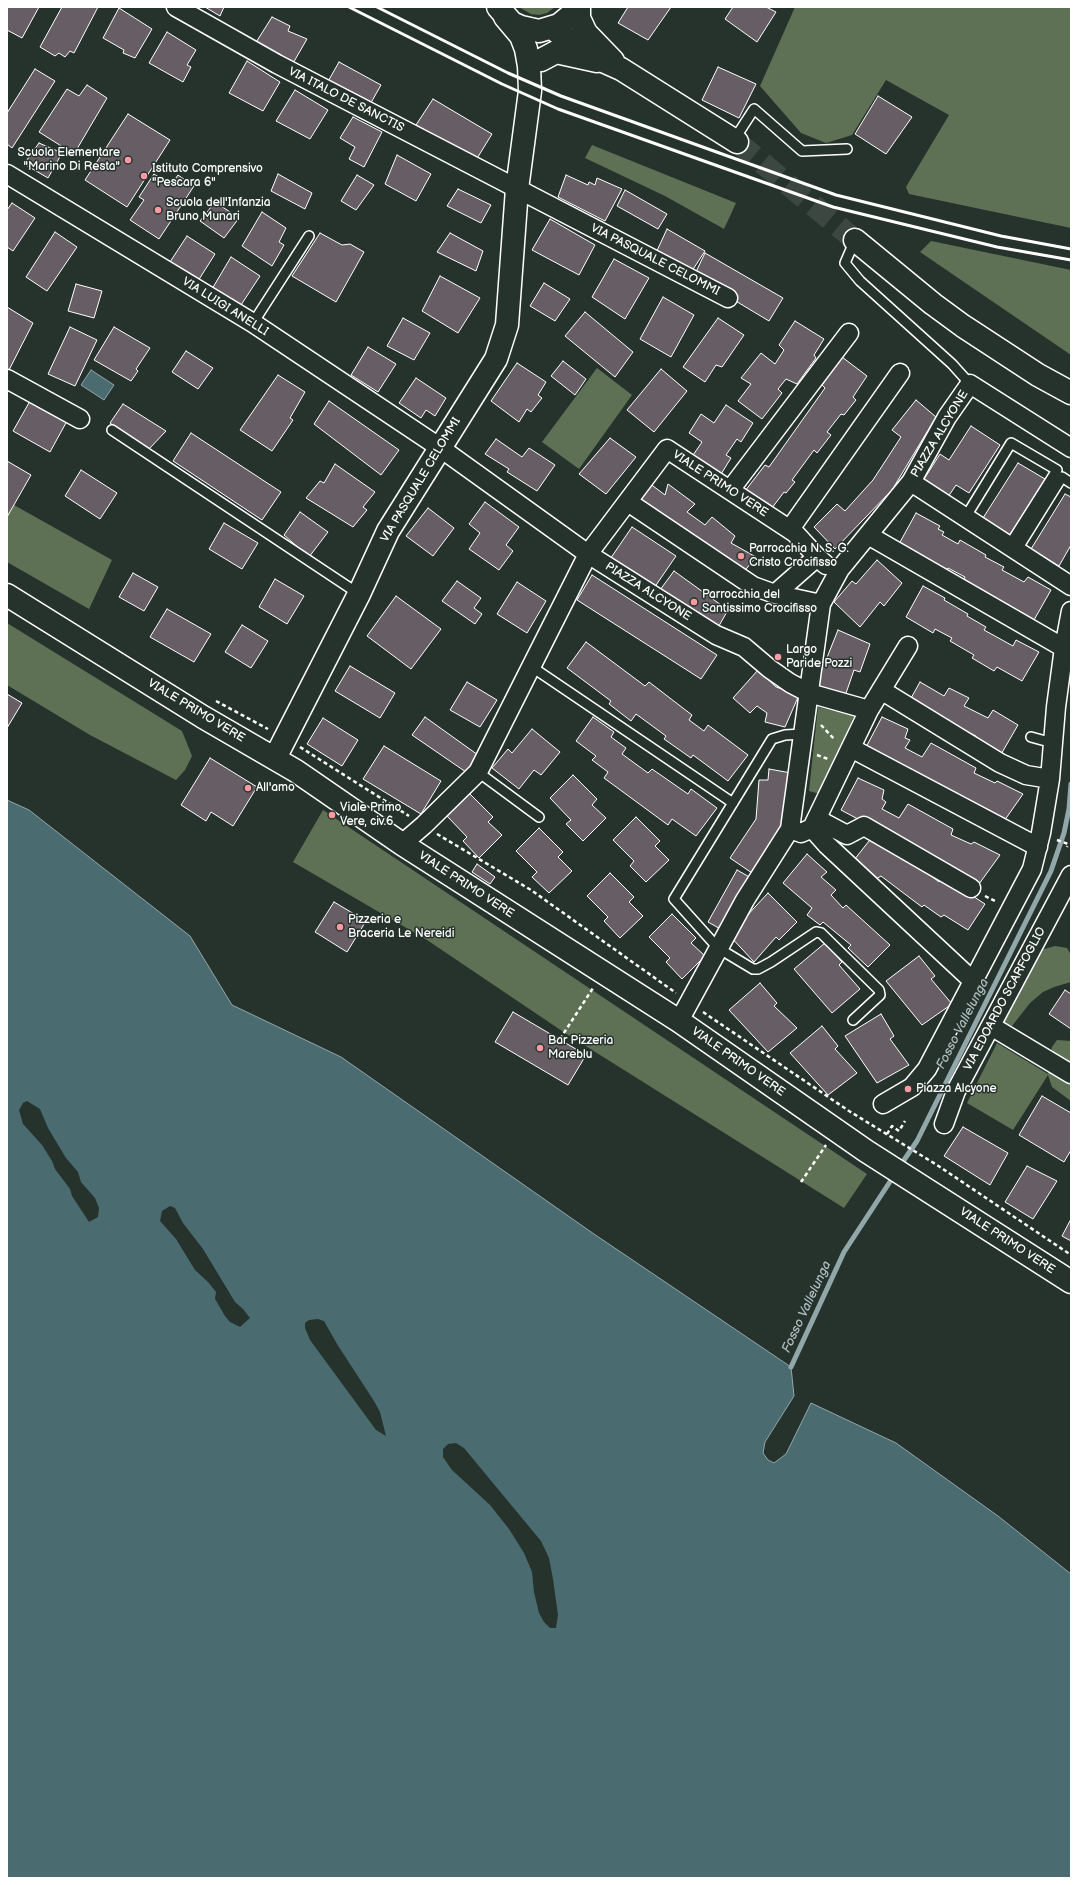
<!DOCTYPE html>
<html>
<head>
<meta charset="utf-8">
<style>
  body { margin:0 }
  #map { position:relative; width:1078px; height:1885px; overflow:hidden; background:#26332d; font-family:"Balsamiq Sans",sans-serif }
  canvas { display:block }
  .frame { position:absolute; inset:0; border:8px solid #fff; pointer-events:none }
</style>
</head>
<body>
<div id="map">
<canvas width="1078" height="1885"></canvas>
<div class="frame"></div>
</div>
<script>
const ctx = document.querySelector('canvas').getContext('2d');
ctx.lineJoin = 'round';
function fill(path, color) {
  ctx.fillStyle = color;
  ctx.fill(path, 'evenodd');
}
function shape(rows) {
  const path = new Path2D();
  for (const r of rows) {
    path.moveTo(r[0], r[1]);
    for (let i = 2; i < r.length; i += 2) path.lineTo(r[i], r[i + 1]);
  }
  return path;
}
function strokePath(path, color, width, dash) {
  ctx.strokeStyle = color;
  ctx.lineWidth = width;
  ctx.lineCap = dash ? 'butt' : 'round';
  ctx.setLineDash(dash || []);
  ctx.stroke(path);
}
function write(font, color, halo, rows, align = 'center') {
  ctx.font = font + ' "Balsamiq Sans",sans-serif';
  ctx.lineWidth = 3;
  ctx.setLineDash([]);
  ctx.textBaseline = 'middle';
  ctx.strokeStyle = halo;
  ctx.fillStyle = color;
  for (const [text, x, y, turn = 0] of rows) {
    ctx.save();
    ctx.translate(x, y);
    ctx.rotate((+turn || 0) * Math.PI / 180);
    ctx.textAlign = isNaN(turn) ? turn : align;
    if (halo) ctx.strokeText(text, 0, 0);
    ctx.fillText(text, 0, 0);
    ctx.restore();
  }
}
fill(shape([
  [519,7,555,7,547,13,539,15,531,14],
  [795,7,1071,7,1071,228,909,194,906,187,949,115,886,80,852,135,826,143,801,133,760,86],
  [592,145,736,203,724,229,665,196,585,158],
  [931,241,1071,270,1071,355,920,252],
  [597,368,632,395,579,469,542,442],
  [14,505,112,560,89,609,7,562,7,517],
  [7,623,182,731,192,756,185,770,176,780,90,735,7,685],
  [818,707,854,716,820,794,809,791],
  [323,810,867,1174,844,1208,565,1033,427,940,293,862],
  [1055,946,1067,948,1071,955,1071,982,1054,987,1043,992,1030,1003,1012,1026,997,1022,1041,950],
  [1057,1040,1071,1041,1071,1101,1052,1087,1048,1075,1013,1130,967,1103,997,1043,1048,1074,1047,1067,1052,1047]
]), '#5e7154');
const water = shape([
  [91,370,114,385,104,400,81,385,91,370],
  [7,800,29,810,190,936,232,1005,341,1057,594,1234,791,1367,794,1396,765,1442,763,1453,768,1460,774,1463,786,1454,811,1403,896,1443,998,1516,1071,1574,1071,1878,7,1878,7,800]
]);
fill(water, '#4a6c70');
strokePath(water, '#92a7a9', 1);
fill(shape([
  [27,1101,40,1109,48,1128,66,1158,78,1172,81,1182,95,1198,99,1208,98,1217,89,1222,72,1196,70,1189,55,1169,52,1161,42,1145,23,1124,19,1110,23,1103],
  [170,1206,175,1208,183,1223,203,1249,235,1302,243,1309,250,1318,240,1327,230,1322,225,1316,215,1299,216,1292,208,1282,195,1270,176,1239,160,1221,162,1211],
  [318,1319,324,1321,337,1344,374,1401,380,1412,386,1436,376,1430,310,1340,305,1328,305,1323,309,1320],
  [456,1443,464,1448,541,1541,549,1558,553,1579,558,1615,556,1628,550,1628,544,1622,539,1613,534,1592,532,1572,524,1553,509,1529,490,1505,452,1470,443,1457,443,1449,448,1444]
]), '#26332d');
strokePath(shape([
  [900,1166,917,1141,1051,871,1064,833,1069,809,1071,784],
  [791,1367,844,1252,895,1174]
]), '#92a7a9', 5);
const building = shape([
  [7,7,39,7,22,38,7,30,7,7],
  [62,7,98,7,74,53,70,51,65,57,59,53,55,56,40,47,62,7],
  [205,7,224,7,220,16,205,7],
  [628,7,671,7,648,40,618,23,628,7],
  [733,7,766,7,776,12,757,42,725,19,733,7],
  [119,8,152,29,135,58,123,53,124,50,103,38,119,8],
  [272,17,290,26,288,31,307,39,292,65,255,44,272,17],
  [167,32,196,50,187,65,191,67,183,82,149,63,167,32],
  [247,61,280,82,263,111,229,93,247,61],
  [339,62,381,85,368,108,326,85,339,62],
  [718,67,756,84,739,118,702,100,718,67],
  [35,69,55,81,12,148,7,144,7,113,35,69],
  [87,85,107,98,74,154,39,132,67,89,79,96,87,85],
  [295,90,328,110,310,139,276,121,295,90],
  [878,96,912,117,886,154,855,134,878,96],
  [433,99,492,134,476,160,416,125,433,99],
  [128,114,170,140,127,207,85,180,128,114],
  [353,117,382,132,364,167,349,159,355,147,340,138,353,117],
  [39,143,62,153,48,178,24,164,39,143],
  [397,155,431,174,416,201,385,184,397,155],
  [154,174,171,185,178,175,194,186,159,239,130,220,144,200,139,197,154,174],
  [278,174,312,193,305,209,271,191,278,174],
  [357,175,374,185,356,210,341,201,357,175],
  [566,175,588,185,589,182,595,185,597,178,622,189,605,221,558,197,566,175],
  [458,189,491,205,481,223,447,206,458,189],
  [625,190,667,214,658,229,617,206,625,190],
  [215,202,239,218,224,238,200,221,215,202],
  [12,203,35,218,13,251,7,247,7,210,12,203],
  [262,212,286,228,279,242,284,245,272,266,242,246,262,212],
  [550,219,595,245,579,275,532,250,550,219],
  [667,229,705,251,690,274,655,255,667,229],
  [55,232,77,247,47,291,26,277,55,232],
  [320,233,342,245,350,244,364,252,336,302,292,276,320,233],
  [450,233,483,251,476,271,437,252,450,233],
  [187,236,215,254,198,281,170,262,187,236],
  [705,253,783,298,769,321,694,276,705,253],
  [231,257,260,276,241,305,212,289,231,257],
  [614,259,649,278,625,319,592,297,614,259],
  [440,276,480,298,458,333,422,311,440,276],
  [544,283,570,299,555,321,530,306,544,283],
  [76,284,102,291,94,318,68,311,76,284],
  [663,297,694,315,671,357,640,339,663,297],
  [7,307,33,323,9,370,7,368,7,307],
  [585,312,633,352,615,377,565,336,585,312],
  [403,318,430,333,414,360,387,346,403,318],
  [718,318,744,335,722,367,716,365,705,382,683,367,718,318],
  [795,321,824,339,814,355,816,358,797,384,786,379,778,389,782,393,762,419,738,401,751,384,741,378,761,353,775,364,784,350,779,345,795,321],
  [70,327,97,340,75,386,48,374,70,327],
  [114,327,150,348,136,369,138,371,131,381,94,360,114,327],
  [368,347,396,364,378,392,351,375,368,347],
  [186,351,213,368,198,389,172,372,186,351],
  [842,357,867,376,853,397,856,400,844,415,841,414,827,432,831,435,817,453,814,450,792,480,795,482,786,493,784,492,772,508,745,491,765,465,769,467,825,388,822,385,842,357],
  [563,361,586,379,575,395,551,376,563,361],
  [517,363,546,382,538,395,542,398,531,412,527,409,519,422,491,401,517,363],
  [661,369,687,391,654,432,627,410,661,369],
  [278,375,305,392,290,418,293,420,272,451,240,430,278,375],
  [416,378,446,398,435,416,426,410,421,418,399,403,416,378],
  [916,400,936,417,892,490,835,549,814,527,837,504,845,511,873,480,901,437,892,430,916,400],
  [30,401,67,421,50,452,13,431,30,401],
  [329,401,399,450,381,475,314,424,329,401],
  [123,404,166,431,149,449,110,423,123,404],
  [726,405,753,423,741,442,737,439,726,455,731,458,718,479,689,461,702,442,689,433,701,414,714,423,726,405],
  [971,426,1000,445,969,493,956,485,944,503,919,487,940,454,949,460,971,426],
  [191,433,281,492,262,520,173,461,191,433],
  [610,438,636,457,606,494,579,474,610,438],
  [496,439,522,457,529,448,555,465,537,491,507,472,509,469,485,454,496,439],
  [7,461,31,475,7,517,7,461],
  [1018,463,1045,479,1010,535,983,518,1018,463],
  [335,464,375,492,363,507,367,510,353,527,306,498,320,481,324,483,335,464],
  [81,470,117,493,100,519,65,496,81,470],
  [649,483,665,495,668,484,695,504,687,512,705,525,712,517,735,536,731,543,756,557,742,574,639,500,649,483],
  [1065,494,1071,497,1071,545,1059,566,1031,549,1065,494],
  [485,502,519,527,506,545,513,551,499,570,469,549,480,533,469,524,485,502],
  [428,508,454,528,433,556,406,536,428,508],
  [300,512,328,532,309,557,284,535,300,512],
  [916,513,940,526,938,529,944,532,942,535,958,544,960,540,986,555,985,557,1004,567,1002,570,1024,582,1028,577,1051,590,1034,620,1008,605,986,596,988,593,964,580,965,577,948,568,947,570,899,544,916,513],
  [224,523,258,543,242,569,209,549,224,523],
  [632,527,676,556,652,591,608,562,632,527],
  [877,560,902,583,884,606,880,602,860,627,834,602,852,581,856,584,877,560],
  [674,571,728,610,716,631,657,594,674,571],
  [133,573,158,587,144,611,119,597,133,573],
  [592,575,717,655,701,679,577,600,592,575],
  [275,579,304,596,287,624,259,607,275,579],
  [457,581,481,598,474,608,482,614,475,624,442,601,457,581],
  [517,582,546,601,527,633,497,614,517,582],
  [923,586,945,598,944,600,968,614,967,616,986,627,984,630,1013,646,1016,640,1039,652,1022,681,997,667,994,671,972,658,974,655,950,641,952,638,935,629,933,633,906,617,923,586],
  [396,596,441,629,411,669,367,636,396,596],
  [167,609,211,634,194,662,150,637,167,609],
  [242,625,268,641,251,668,225,652,242,625],
  [838,630,870,644,860,672,854,670,844,699,811,684,821,659,826,660,838,630],
  [586,642,645,686,649,682,692,715,689,720,704,731,708,725,748,755,728,781,693,755,691,758,664,739,666,736,636,714,631,721,609,704,611,701,567,668,586,642],
  [350,666,395,693,380,718,335,691,350,666],
  [758,670,776,687,799,695,785,727,765,722,767,713,757,706,750,713,733,698,758,670],
  [467,682,497,700,480,727,450,710,467,682],
  [920,682,944,696,949,688,969,698,964,706,988,718,993,710,1018,725,1000,756,974,741,976,736,938,718,910,700,920,682],
  [7,694,22,703,7,728,7,694],
  [425,717,478,755,466,772,412,735,425,717],
  [593,717,614,732,611,737,626,748,622,754,648,773,652,769,688,794,691,789,717,808,696,836,672,819,668,825,604,778,608,772,592,760,596,756,576,741,593,717],
  [882,717,908,729,905,738,910,740,905,748,922,757,931,743,976,768,974,773,995,783,997,781,1023,794,1002,824,865,749,882,717],
  [323,718,358,740,342,766,307,744,323,718],
  [532,729,560,752,541,775,534,770,519,789,492,768,508,749,512,753,532,729],
  [384,746,441,781,421,814,363,779,384,746],
  [210,758,257,787,233,826,211,812,206,821,181,805,210,758],
  [769,769,791,773,783,830,755,875,730,858,756,819,759,780,768,780,769,769],
  [573,775,597,799,592,805,606,818,583,841,566,824,571,820,550,798,573,775],
  [858,778,884,790,882,799,886,802,882,809,899,818,908,804,953,829,951,835,971,844,974,842,1000,855,979,884,841,810,858,778],
  [469,793,493,817,488,822,502,835,479,858,463,841,467,837,446,815,469,793],
  [636,817,660,841,655,846,669,860,646,882,630,866,634,861,613,840,636,817],
  [539,828,563,852,558,857,572,871,549,893,532,877,537,872,516,851,539,828],
  [873,836,901,852,939,882,942,876,985,904,968,930,944,915,941,917,924,905,922,907,881,876,876,879,854,860,873,836],
  [807,854,827,872,821,877,836,890,831,895,843,908,846,905,890,945,868,967,848,948,851,945,823,922,820,925,807,915,812,908,783,883,807,854],
  [477,864,495,877,490,884,472,872,477,864],
  [737,870,753,879,724,931,708,922,737,870],
  [610,873,634,897,629,902,643,916,620,938,604,921,608,917,587,896,610,873],
  [768,893,797,922,779,940,776,937,754,962,729,935,768,893],
  [334,902,366,921,347,952,315,932,334,902],
  [672,914,696,938,691,943,705,956,682,979,666,962,670,958,649,937,672,914],
  [825,943,842,962,839,965,860,989,832,1013,794,969,825,943],
  [919,956,935,976,931,979,952,1004,922,1025,886,981,919,956],
  [760,983,777,1003,774,1006,797,1028,768,1052,729,1010,760,983],
  [1065,990,1071,994,1071,1029,1049,1014,1065,990],
  [513,1012,586,1055,568,1085,495,1042,513,1012],
  [881,1014,894,1036,890,1039,909,1065,877,1083,845,1036,881,1014],
  [822,1026,838,1046,835,1049,857,1073,828,1095,790,1053,822,1026],
  [1042,1096,1071,1113,1071,1150,1064,1162,1019,1135,1042,1096],
  [963,1127,1008,1153,990,1185,944,1156,963,1127],
  [1027,1166,1057,1181,1033,1219,1005,1202,1027,1166],
  [1071,1219,1071,1241,1062,1236,1071,1219]
]);
fill(building, '#665d65');
strokePath(building, '#fff', 1);
strokePath(shape([
  [737,142,855,240]
]), '#3c4742', 22, [22, 11]);
const service = shape([
  [734,140,754,109,802,151,847,149],
  [855,240,845,263,860,281,952,364,970,384],
  [253,323,309,236],
  [112,430,359,594],
  [965,518,1011,443,1057,470,1009,546],
  [1016,551,1062,477,1071,483],
  [532,667,733,803],
  [803,734,785,735,772,739,674,899,718,948,753,969,758,969,771,962,816,932,821,933,879,990,880,995,853,1020],
  [1031,737,1053,743],
  [478,772,539,817]
]);
const minor = shape([
  [176,7,277,64,728,298],
  [7,174,253,323,439,447,588,554,716,635,744,647,770,669,790,683,809,693,869,710],
  [7,379,80,419],
  [911,482,1071,586],
  [730,490,849,333],
  [628,502,753,586,775,594],
  [790,529,900,373],
  [868,535,1064,648],
  [821,604,775,594,817,557,826,565],
  [881,690,1000,763,1026,775,1050,779],
  [851,748,1038,847],
  [817,819,847,835,864,826,971,888],
  [812,828,827,845,973,981],
  [790,829,801,833,812,828,869,710,908,646],
  [402,844,424,825,478,772,588,554,667,449,795,533,817,557],
  [679,1021,745,900,790,829,821,604,840,569,911,482,947,417,970,384,1071,448],
  [991,1026,1071,1074],
  [883,1104,912,1087,927,1069,1032,869,1041,833,1050,779,1056,707,1064,648,1071,611],
  [944,1124,956,1091,1071,875]
]);
const tertiary = shape([
  [541,60,556,52,597,61],
  [7,595,203,717,296,771,402,844,679,1021,866,1151,1071,1282],
  [275,758,359,594,388,531,496,359,507,325,517,189,530,91,529,66,526,49,521,36,505,17]
]);
const secondary = shape([
  [498,7,512,23,521,27,539,31,559,25,570,16,577,7],
  [579,7,579,18,586,33,613,61],
  [552,28,585,53,621,69,737,142],
  [855,240,933,304,963,326,1038,375,1071,393]
]);
strokePath(service, '#fff', 12);
strokePath(minor, '#fff', 21);
strokePath(tertiary, '#fff', 25);
strokePath(secondary, '#fff', 25);
strokePath(shape([
  [216,701,268,729],
  [821,725,835,740],
  [300,747,409,816],
  [817,755,828,759],
  [437,834,531,890,676,993],
  [1070,839,1071,839],
  [1057,840,1068,844,1067,847],
  [985,896,997,902],
  [703,1012,849,1111,937,1165,1071,1255],
  [560,1039,593,988],
  [887,1134,892,1126,899,1131,905,1121],
  [801,1182,826,1145]
]), '#fff', 2.5, [4, 3]);
strokePath(service, '#26332d', 9);
strokePath(minor, '#26332d', 18);
strokePath(tertiary, '#26332d', 22);
strokePath(secondary, '#26332d', 22);
strokePath(shape([
  [349,7,502,84,558,109,833,207,997,247,1071,260],
  [377,7,508,73,561,96,836,195,1001,236,1071,249]
]), '#fff', 3);
for (const [x, y, r, color] of [
  [128,160,4,"#ff9aa2"],
  [144,176,4,"#ff9aa2"],
  [158,210,4,"#ff9aa2"],
  [741,556,4,"#ff9aa2"],
  [694,602,4,"#ff9aa2"],
  [778,657,4,"#ff9aa2"],
  [248,788,4,"#ff9aa2"],
  [332,815,4,"#ff9aa2"],
  [340,927,4,"#ff9aa2"],
  [540,1048,4,"#ff9aa2"],
  [908,1089,4,"#ff9aa2"]
]) {
  const dot = new Path2D();
  dot.arc(x, y, r, 0, 2 * Math.PI);
  ctx.fillStyle = color;
  ctx.fill(dot);
  strokePath(dot, '#26332d', 1.5);
}
write('12px', '#fff', '#26332d', [
  ["VIA ITALO DE SANCTIS",346,100,27],
  ["VIA PASQUALE CELOMMI",655,260,27],
  ["VIA LUIGI ANELLI",225,307,32],
  ["PIAZZA ALCYONE",940,434,-59],
  ["VIA PASQUALE CELOMMI",421,480,-59],
  ["VIALE PRIMO VERE",720,484,33],
  ["PIAZZA ALCYONE",648,592,32],
  ["VIALE PRIMO VERE",196,711,31],
  ["VIALE PRIMO VERE",466,885,33],
  ["VIA EDOARDO SCARFOGLIO",1005,999,-62],
  ["VIALE PRIMO VERE",738,1062,35],
  ["VIALE PRIMO VERE",1007,1241,33]
]);
write('12px', '#fff', '#26332d', [
  ["Scuola Elementare",120,153,"right"],
  ["\"Marino Di Resta\"",120,167,"right"],
  ["Istituto Comprensivo",152,169],
  ["\"Pescara 6\"",152,183],
  ["Scuola dell'Infanzia",166,203],
  ["Bruno Munari",166,217],
  ["Parrocchia N. S. G.",749,549],
  ["Cristo Crocifisso",749,563],
  ["Parrocchia del",702,595],
  ["Santissimo Crocifisso",702,609],
  ["Largo",786,650],
  ["Paride Pozzi",786,664],
  ["All'amo",256,788],
  ["Viale Primo",340,808],
  ["Vere, civ.6",340,822],
  ["Pizzeria e",348,920],
  ["Braceria Le Nereidi",348,934],
  ["Bar Pizzeria",548,1041],
  ["Mareblu",548,1055],
  ["Piazza Alcyone",916,1089]
], 'left');
write('italic 13px', '#aebdbf', '#26332d', [
  ["Fosso Vallelunga",963,1024,-63],
  ["Fosso Vallelunga",807,1307,-65]
]);
</script>
</body>
</html>
